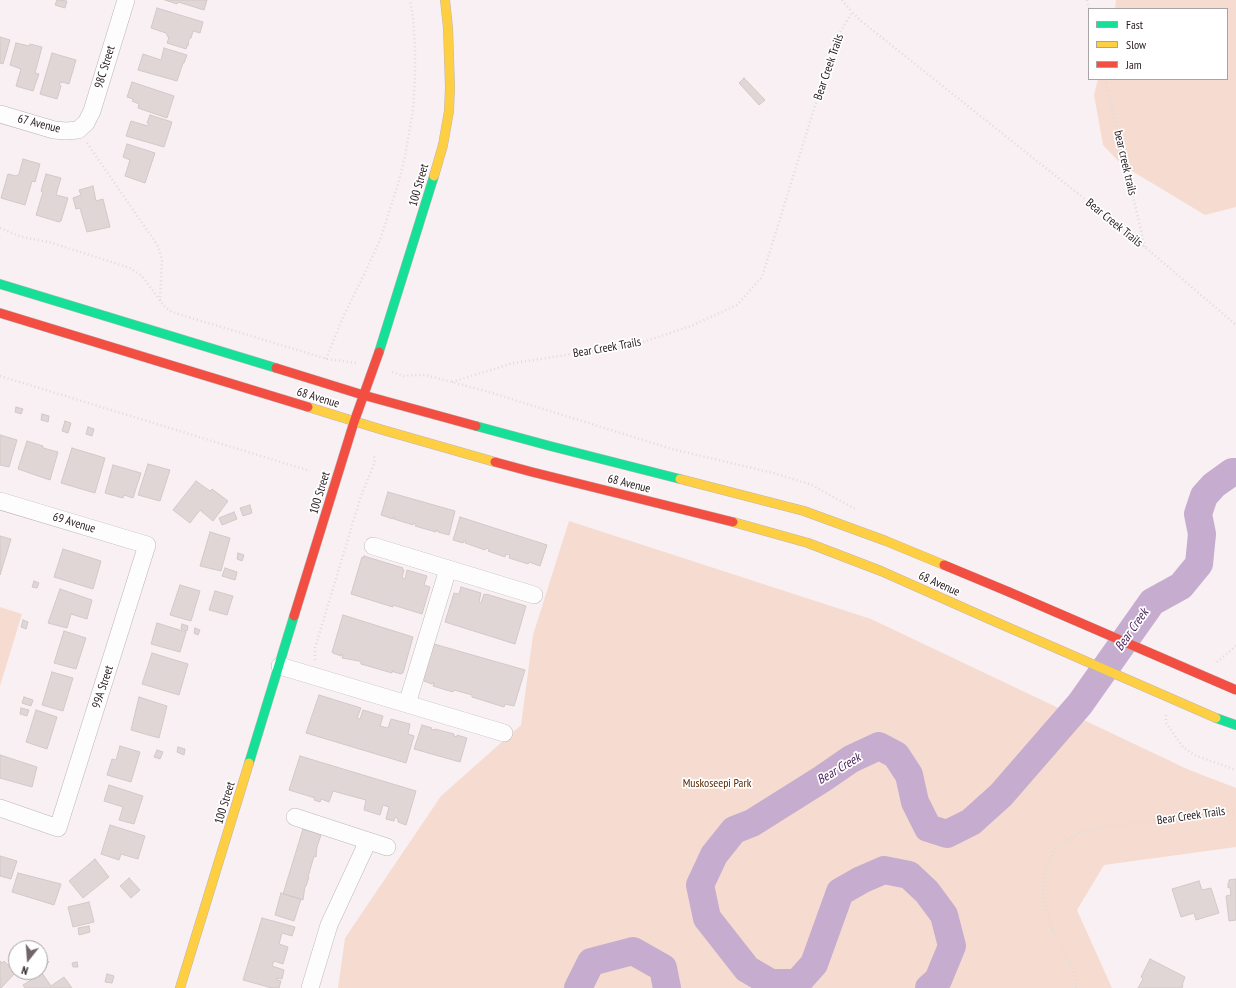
<!DOCTYPE html>
<html>
<head>
<meta charset="utf-8">
<style>
  body { margin:0 }
  #map { position:relative; width:1236px; height:988px; overflow:hidden; background:#f8f0f2; font-family:"PT Sans Narrow",sans-serif }
  canvas { display:block }
  .legend { position:absolute; left:1088px; top:8px; width:140px; height:72px; box-sizing:border-box; background:#fff; border:1px solid #a8a3a5; margin:0; padding:5px 7px; list-style:none; font-size:12px; color:#261a1d }
  .legend li { display:flex; align-items:center; gap:8px; height:20px }
  .legend b { width:20px; border:1px solid #a8a3a5 }
  .north { position:absolute; left:8px; top:940px; width:40px; height:40px; box-sizing:border-box; background:#fff; border:1px solid #a8a3a5; border-radius:50%; rotate:197deg; font-size:11px; font-weight:700; line-height:16px; text-align:center; color:#261a1d }
  .north::after { content:''; display:block; margin:auto; width:14px; height:18px; background:#706568; clip-path:polygon(50% 0,100% 100%,50% 72%,0 100%) }
</style>
</head>
<body>
<div id="map">
<canvas width="1236" height="988"></canvas>
<ul class="legend">
<li><b style="height:5px;background:#16e098"></b>Fast</li>
<li><b style="height:5px;background:#ffcf43"></b>Slow</li>
<li><b style="height:5px;background:#f24e42"></b>Jam</li>
</ul>
<div class="north">N</div>
</div>
<script>
const ctx = document.querySelector('canvas').getContext('2d');
ctx.lineJoin = 'round';
function fill(path, color) {
  ctx.fillStyle = color;
  ctx.fill(path, 'evenodd');
}
function shape(rows) {
  const path = new Path2D();
  for (const r of rows) {
    path.moveTo(r[0], r[1]);
    for (let i = 2; i < r.length; i += 2) path.lineTo(r[i], r[i + 1]);
  }
  return path;
}
function strokePath(path, color, width, dash) {
  ctx.strokeStyle = color;
  ctx.lineWidth = width;
  ctx.lineCap = dash ? 'butt' : 'round';
  ctx.setLineDash(dash || []);
  ctx.stroke(path);
}
function write(font, color, halo, rows, align = 'center') {
  ctx.font = font + ' "PT Sans Narrow",sans-serif';
  ctx.lineWidth = 3.5;
  ctx.setLineDash([]);
  ctx.textBaseline = 'middle';
  ctx.strokeStyle = halo;
  ctx.fillStyle = color;
  for (const [text, x, y, turn = 0] of rows) {
    ctx.save();
    ctx.translate(x, y);
    ctx.rotate((+turn || 0) * Math.PI / 180);
    ctx.textAlign = isNaN(turn) ? turn : align;
    if (halo) ctx.strokeText(text, 0, 0);
    ctx.fillText(text, 0, 0);
    ctx.restore();
  }
}
fill(shape([
  [1116,0,1236,0,1236,207,1205,215,1122,165,1103,145,1094,95,1098,79,1227,79,1227,9,1115,9],
  [569,521,871,619,1187,769,1236,788,1236,847,1104,865,1077,910,1112,988,338,988,345,938,441,796,521,725,533,635],
  [0,607,22,614,0,686]
]), '#f6dcd0');
strokePath(shape([
  [578,988,591,962,633,951,663,968,667,988],
  [929,988,938,980,952,946,944,915,927,892,909,875,884,870,861,880,840,892,814,964,797,983,771,983,747,969,707,918,700,885,714,855,734,830,752,823,822,779,851,759,879,746,896,755,909,775,915,802,928,828,947,834,971,822,1001,795,1080,704,1152,602,1181,586,1199,564,1202,534,1198,514,1204,496,1214,485,1232,472,1236,472]
]), '#c6acce', 28);
const building = shape([
  [57,0,67,1,65,8,55,5,57,0],
  [165,0,207,0,204,10,178,2,177,4,165,0],
  [157,8,203,22,200,33,193,31,191,38,189,39,188,46,187,46,186,49,167,43,169,37,168,37,166,33,151,28,157,8],
  [0,37,10,40,3,64,0,63,0,37],
  [16,43,29,46,30,44,42,47,35,73,39,74,33,91,16,86,21,69,10,65,16,43],
  [164,48,187,55,184,63,183,63,177,81,138,70,143,54,161,60,164,48],
  [52,53,76,60,69,84,62,82,59,84,61,86,57,99,40,94,52,53],
  [744,78,765,100,759,105,739,83,744,78],
  [132,82,174,96,167,118,138,108,139,104,132,101,133,99,127,97,132,82],
  [150,115,172,122,164,147,126,136,131,121,148,126,149,124,147,123,150,115],
  [127,144,155,153,145,183,125,176,130,160,123,157,127,144],
  [23,159,40,164,35,182,32,181,25,205,1,198,8,174,16,176,19,174,23,159],
  [46,174,61,178,56,195,68,198,61,221,59,222,36,215,43,192,41,191,46,174],
  [93,186,96,201,103,199,110,227,87,232,80,208,76,209,73,198,81,195,79,190,93,186],
  [16,407,23,409,21,414,15,412,16,407],
  [42,414,49,416,48,422,41,420,42,414],
  [65,421,71,423,68,433,62,431,65,421],
  [88,427,94,429,92,436,86,434,88,427],
  [0,435,17,440,9,467,0,465,0,435],
  [27,441,43,446,43,448,58,452,50,480,18,469,27,441],
  [72,448,105,458,95,493,61,483,72,448],
  [148,464,170,470,160,501,138,495,148,464],
  [113,465,141,473,133,498,124,495,123,498,105,493,113,465],
  [196,481,210,491,212,489,228,501,213,521,200,510,190,523,173,510,196,481],
  [388,492,455,511,449,535,438,532,438,531,436,530,436,532,415,526,416,524,414,523,413,525,394,519,395,517,393,517,393,519,381,515,388,492],
  [250,505,252,513,243,516,240,508,250,505],
  [234,512,237,519,222,525,219,518,234,512],
  [460,517,547,545,540,566,529,562,528,564,509,558,510,555,506,554,505,557,488,551,489,549,486,548,485,550,465,543,466,541,464,541,463,543,453,540,460,517],
  [210,532,230,538,221,571,200,566,210,532],
  [0,536,11,539,0,575,0,536],
  [63,549,101,561,93,589,54,577,63,549],
  [238,553,244,555,242,561,237,559,238,553],
  [364,556,403,568,402,569,404,570,402,578,405,579,407,570,427,576,424,585,430,587,422,614,393,605,393,607,351,594,362,557,364,558,364,556],
  [225,568,237,572,235,580,222,576,225,568],
  [34,581,39,583,37,588,32,587,34,581],
  [180,585,200,591,191,621,170,615,180,585],
  [461,587,481,593,479,602,481,603,484,594,486,595,486,594,526,606,515,644,445,622,454,593,459,594,461,587],
  [60,589,92,600,87,619,71,614,67,628,48,623,60,589],
  [215,591,233,596,227,615,209,610,215,591],
  [343,615,413,637,403,673,402,673,401,674,394,672,393,670,392,673,361,664,361,662,359,661,342,658,343,655,341,654,341,656,333,653,333,652,332,652,343,615],
  [23,620,28,622,26,629,21,627,23,620],
  [157,623,186,632,180,652,151,644,157,623],
  [182,624,188,626,187,631,181,629,182,624],
  [195,628,200,630,198,635,194,633,195,628],
  [64,631,86,638,76,669,54,663,64,631],
  [434,644,525,670,514,706,505,704,504,707,472,697,472,695,454,690,453,692,433,686,434,683,432,683,432,684,424,681,424,680,423,680,434,644],
  [152,653,188,664,179,695,142,684,152,653],
  [52,672,73,678,63,711,42,705,52,672],
  [319,695,361,708,357,718,360,719,363,710,383,716,380,726,388,728,391,719,410,724,408,734,414,736,406,763,306,733,319,695],
  [24,697,33,700,31,706,22,703,24,697],
  [139,697,167,706,159,738,131,730,139,697],
  [21,708,29,710,27,716,20,714,21,708],
  [36,710,57,717,47,749,26,742,36,710],
  [422,725,432,728,431,729,434,730,435,729,454,734,454,736,457,737,457,735,467,738,460,762,414,749,422,725],
  [120,746,140,752,131,782,107,775,112,759,116,760,120,746],
  [178,747,185,749,184,755,177,752,178,747],
  [157,750,163,752,160,759,154,757,157,750],
  [0,755,37,767,32,787,0,778,0,755],
  [300,756,416,791,406,825,398,822,398,819,395,817,394,821,386,819,389,807,383,805,380,815,364,810,366,800,333,791,329,802,321,799,320,802,314,800,315,798,289,790,300,756],
  [109,785,143,796,134,824,119,820,123,807,104,801,109,785],
  [110,825,145,836,138,859,121,854,119,860,101,854,110,825],
  [303,829,321,835,317,847,316,857,314,856,308,877,309,877,306,886,305,886,303,900,283,894,303,829],
  [0,856,17,861,11,879,0,876,0,856],
  [95,859,109,877,83,898,69,881,95,859],
  [18,873,61,884,54,905,12,892,18,873],
  [129,878,140,890,131,898,120,886,129,878],
  [1236,879,1236,920,1229,921,1226,896,1231,895,1230,887,1228,888,1228,883,1229,883,1229,880,1236,879],
  [1199,881,1202,890,1211,888,1219,913,1196,920,1194,913,1181,917,1172,889,1199,881],
  [281,893,301,899,294,921,275,915,281,893],
  [89,902,94,922,73,927,68,907,89,902],
  [262,918,295,927,292,936,282,933,279,944,288,947,283,964,274,961,272,966,284,970,282,979,277,978,277,980,281,981,279,988,272,988,243,980,262,918],
  [89,926,90,932,79,935,78,928,89,926],
  [42,956,49,962,42,969,40,967,40,959,42,956],
  [1150,959,1185,977,1182,985,1183,985,1182,988,1138,988,1143,979,1141,977,1150,959],
  [0,961,2,963,4,961,16,972,1,988,0,987,0,961],
  [77,962,78,967,73,967,72,963,77,962],
  [42,973,51,986,64,977,72,988,25,988,23,985,42,973],
  [107,974,114,976,112,983,105,982,107,974]
]);
fill(building, '#e1d6d6');
strokePath(building, '#d2c8c8', 1);
const street = shape([
  [0,114,54,130,66,131,78,130,86,123,92,111,126,0],
  [0,501,147,545,58,828,0,808],
  [373,546,534,595],
  [280,666,504,733],
  [407,704,448,569],
  [295,817,387,847],
  [310,988,329,925,368,841]
]);
const fast = shape([
  [0,284,276,368],
  [379,352,434,176],
  [476,426,550,446,680,479],
  [1216,718,1236,725],
  [249,763,294,616]
]);
const slow = shape([
  [434,176,443,145,449,111,450,87,448,28,445,0],
  [308,407,383,430,495,462],
  [680,479,804,511,886,541,944,565],
  [733,522,808,543,881,571,989,619],
  [180,988,249,763]
]);
const jam = shape([
  [0,313,308,407],
  [276,368,363,395,476,426],
  [495,462,532,472,733,522],
  [944,565,1009,592],
  [294,616,354,422,379,352]
]);
strokePath(street, '#beb5b7', 18);
strokePath(fast, '#beb5b7', 10);
strokePath(slow, '#beb5b7', 10);
strokePath(jam, '#beb5b7', 10);
strokePath(shape([
  [842,0,852,12],
  [1087,0,1089,9],
  [1105,79,1145,247],
  [87,143,158,246,162,260,160,301],
  [0,228,22,237,49,242,130,268,142,276,165,307,172,312,327,359,357,363],
  [326,359,343,317,363,277,380,240,398,184,405,157,413,110,415,77,415,47,413,17,410,0],
  [392,372,404,376,413,375,425,375,452,382,492,393,672,449,773,473,796,480,812,485,855,509],
  [0,376,310,471],
  [452,382,513,363,634,345,691,326,737,305,762,277,835,41,852,12,861,21,1145,247,1236,325],
  [315,660,315,648,361,496,374,464,375,459,373,454],
  [1217,662,1236,646],
  [1166,715,1166,723,1183,747,1194,755,1236,770],
  [1076,988,1075,977,1069,960,1054,933,1044,902,1043,891,1045,873,1055,848,1079,833,1111,825,1146,823,1236,810]
]), '#dedcdc', 2.5, [1, 3]);
strokePath(street, '#fefdfd', 17);
strokePath(fast, '#16e098', 9);
strokePath(slow, '#ffcf43', 9);
strokePath(jam, '#f24e42', 9);
const slowBridge = shape([
  [989,619,1216,718]
]);
const jamBridge = shape([
  [1009,592,1236,690]
]);
strokePath(slowBridge, '#beb5b7', 10, []);
strokePath(jamBridge, '#beb5b7', 10, []);
strokePath(slowBridge, '#ffcf43', 9);
strokePath(jamBridge, '#f24e42', 9);
write('12px', '#261a1d', '#fff', [
  ["98C Street",105,67,-73],
  ["Bear Creek Trails",829,67,-71],
  ["67 Avenue",39,124,14],
  ["bear creek trails",1125,163,77],
  ["100 Street",419,185,-74],
  ["Bear Creek Trails",1114,223,39],
  ["Bear Creek Trails",607,348,-10],
  ["68 Avenue",318,398,17],
  ["68 Avenue",629,484,14],
  ["100 Street",320,493,-73],
  ["69 Avenue",74,523,17],
  ["68 Avenue",939,584,24],
  ["99A Street",103,687,-72],
  ["100 Street",225,803,-73],
  ["Bear Creek Trails",1191,816,-8]
]);
write('12px', '#5c2a05', '#fff', [
  ["Muskoseepi Park",717,784]
]);
write('italic 13px', '#491e59', '#fff', [
  ["Bear Creek",1132,630,-55],
  ["Bear Creek",839,769,-31]
]);
</script>
</body>
</html>
